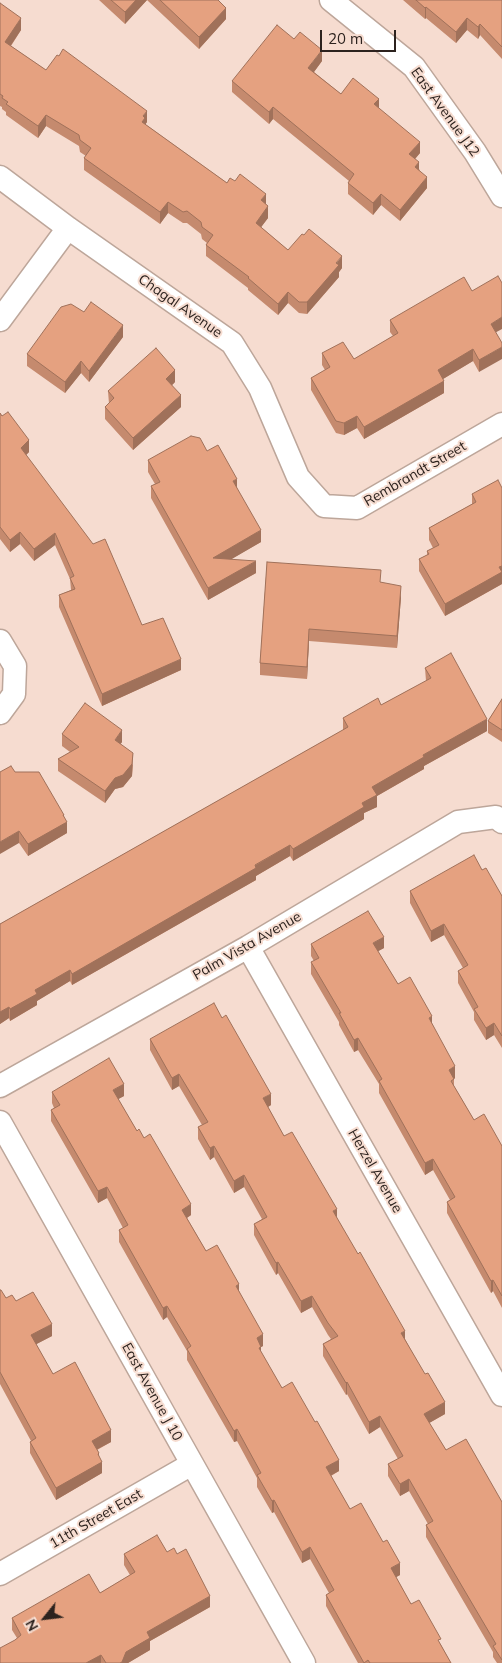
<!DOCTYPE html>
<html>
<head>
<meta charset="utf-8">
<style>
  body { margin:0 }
  #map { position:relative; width:502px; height:1663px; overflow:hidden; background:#f6dcd0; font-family:Mulish,sans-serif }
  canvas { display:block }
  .north { position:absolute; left:20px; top:1593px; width:50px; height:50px; -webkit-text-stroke:4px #f6dcd0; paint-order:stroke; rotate:241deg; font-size:14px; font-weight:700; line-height:20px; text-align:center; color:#2c221e }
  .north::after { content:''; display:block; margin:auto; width:18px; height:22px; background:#2c221e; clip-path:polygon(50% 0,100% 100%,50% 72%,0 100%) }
  .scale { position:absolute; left:320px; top:30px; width:76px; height:22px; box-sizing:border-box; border:2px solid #2c221e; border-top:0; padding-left:6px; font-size:15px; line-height:18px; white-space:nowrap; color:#2c221e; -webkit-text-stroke:4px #f6dcd0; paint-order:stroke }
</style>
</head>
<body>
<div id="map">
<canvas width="502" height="1663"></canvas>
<div class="north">N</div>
<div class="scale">20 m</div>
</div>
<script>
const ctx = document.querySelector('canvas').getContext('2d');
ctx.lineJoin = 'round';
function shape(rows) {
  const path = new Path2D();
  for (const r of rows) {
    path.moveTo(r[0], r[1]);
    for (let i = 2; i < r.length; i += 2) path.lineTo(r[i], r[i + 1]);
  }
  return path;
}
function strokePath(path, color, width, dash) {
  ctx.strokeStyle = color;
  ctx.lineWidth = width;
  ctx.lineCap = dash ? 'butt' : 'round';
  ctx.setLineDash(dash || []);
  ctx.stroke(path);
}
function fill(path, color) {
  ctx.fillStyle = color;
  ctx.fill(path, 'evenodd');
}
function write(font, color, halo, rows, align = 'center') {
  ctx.font = font + ' Mulish,sans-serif';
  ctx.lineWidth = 4;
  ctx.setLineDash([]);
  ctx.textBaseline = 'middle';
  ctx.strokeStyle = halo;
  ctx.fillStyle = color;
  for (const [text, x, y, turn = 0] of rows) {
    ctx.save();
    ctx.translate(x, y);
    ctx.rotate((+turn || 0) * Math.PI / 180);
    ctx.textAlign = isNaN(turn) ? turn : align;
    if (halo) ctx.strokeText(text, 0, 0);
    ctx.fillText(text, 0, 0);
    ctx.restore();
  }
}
const minor = shape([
  [331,0,414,67,475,152,502,196],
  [0,177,68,228,232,343,260,388,298,477,324,506,357,508,502,424],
  [0,320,68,228],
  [0,641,15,666,14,694,0,713],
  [248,947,502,1395],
  [0,1086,248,947,458,822,496,817,502,822],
  [0,1122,304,1663],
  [0,1574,192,1464]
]);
strokePath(minor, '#bda69a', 25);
strokePath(minor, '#fff', 22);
fill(shape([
  [99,0,218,0,226,19,199,49,147,0,125,24],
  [403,0,502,0,502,59,480,35,478,39,467,30,456,43,426,18,425,19],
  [0,3,21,30,11,46,46,70,147,122,145,124,227,183,266,204,268,218,261,227,288,250,342,268,339,272,339,277,307,314,299,313,288,303,278,315,248,290,248,288,206,256,206,245,207,243,202,239,201,234,187,223,183,223,168,213,160,224,84,170,84,158,86,156,80,152,79,146,46,126,38,138,6,115,6,112,2,109,2,107,0,106],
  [322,61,314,72,341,94,379,108,420,153,415,159,427,188,400,221,381,205,373,215,348,194,348,183,349,181,273,119,269,124,232,92,232,81],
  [390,320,496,332,479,372,473,361,443,379,444,393,364,439,357,428,344,435,336,433,311,390,311,378,325,370,322,365,322,353,354,359,393,336,390,332],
  [123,337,89,382,81,373,65,393,27,366,27,354],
  [175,382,172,385,181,407,133,450,105,419,105,407,109,404,108,391],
  [0,413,29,452,26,455,142,625,181,670,102,706,59,607,59,595,71,590,70,579,55,545,34,561,20,544,10,552,0,539],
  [207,451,237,488,261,542,231,559,256,573,208,600,151,498,151,486,155,484,148,472,148,460],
  [502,488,502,584,445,616,419,571,419,559,427,555,427,551,433,548,429,540,429,528,472,504,472,494],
  [267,562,381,582,401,597,397,648,309,641,307,679,260,675,260,663],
  [425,668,487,731,424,766,424,769,377,796,377,807,364,813,364,819,293,861,290,856,256,876,256,880,72,985,70,981,37,1001,37,1005,10,1021,9,1018,0,1024,0,924,343,730,343,718,381,705,426,681],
  [502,699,502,742,488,733,488,721],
  [62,734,122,742,120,744,133,765,132,776,123,787,115,789,105,803,58,771,58,759,70,752,62,746],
  [15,772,64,817,67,833,28,856,19,843],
  [482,870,502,896,502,1048,494,1035,486,1040,474,1020,474,1012,458,983,458,971,463,968,444,935,431,942,410,903,410,891],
  [311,944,384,948,378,951,398,984,432,1024,455,1078,454,1079,454,1086,474,1120,502,1146,502,1308,493,1291,491,1293,447,1213,447,1202,450,1200,433,1170,425,1175,379,1093,379,1084,358,1050,354,1052,339,1025,339,1022,311,974,311,962,314,961,311,956],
  [150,1039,271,1105,268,1107,284,1136,337,1218,405,1339,445,1414,429,1423,446,1450,502,1502,502,1663,497,1663,493,1657,493,1652,426,1537,426,1525,428,1524,409,1491,400,1496,388,1476,388,1464,398,1459,380,1427,369,1434,347,1394,346,1395,323,1356,323,1344,331,1339,328,1335,312,1307,301,1313,278,1273,276,1275,254,1235,254,1224,262,1219,244,1187,234,1193,214,1157,210,1160,198,1139,198,1127,202,1125,179,1086,172,1090,150,1050],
  [52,1092,124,1096,118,1099,137,1131,191,1215,187,1218,206,1251,239,1291,263,1346,261,1347,261,1353,282,1388,339,1471,331,1476,350,1509,400,1575,396,1577,411,1604,441,1645,451,1663,358,1663,326,1606,326,1595,329,1593,310,1559,302,1563,274,1512,272,1513,257,1487,257,1478,237,1441,234,1442,187,1360,187,1351,167,1317,163,1320,119,1242,119,1230,123,1228,107,1198,98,1203,51,1121,51,1110,54,1108,52,1103],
  [0,1290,6,1298,16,1301,52,1336,36,1344,53,1374,111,1442,97,1450,102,1473,56,1500,30,1453,30,1442,31,1441,0,1384],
  [167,1552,210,1607,150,1641,150,1650,128,1663,0,1663,17,1638,12,1630,12,1618,100,1593,130,1575,124,1565,124,1554]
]), '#c58a6e');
fill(shape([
  [136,0,147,0,125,24,125,12],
  [426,7,426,18,425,19,425,8],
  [226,8,226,19,199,49,199,37],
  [21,18,21,30,5,54,5,42],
  [467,18,467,30,456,43,456,32],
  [480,24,480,35,478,39,478,27],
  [322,50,322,61,308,80,308,68],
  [379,99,379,111,374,104],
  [273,107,273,119,269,124,269,112],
  [147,111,147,122,145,125,142,134,143,116],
  [46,115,46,126,38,138,38,126],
  [420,142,420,153,409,166,409,154],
  [419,162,419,174,415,167],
  [427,177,427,188,400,221,400,210],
  [266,194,266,205,261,200],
  [381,194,381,205,373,215,373,203],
  [168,202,168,213,160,224,160,212],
  [268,206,268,218,256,234,256,223],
  [342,256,342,268,339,272,339,277,307,314,307,302],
  [288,292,288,303,278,315,278,304],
  [502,317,502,329,491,335,491,324],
  [123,325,123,337,89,382,89,371],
  [502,347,502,359,479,372,479,360],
  [473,349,473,361,438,382,438,370],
  [81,361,81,373,65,393,65,382],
  [175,370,175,382,166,391,166,379],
  [444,381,444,393,364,439,364,427],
  [181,395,181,407,133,450,133,438],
  [357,416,357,428,344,435,344,423],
  [29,440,29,452,21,460,21,448],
  [237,479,237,491,233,481],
  [261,530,261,542,213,570,213,558],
  [20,532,20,544,10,552,10,540],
  [55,533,55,545,34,561,34,549],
  [256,561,256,573,208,600,208,588],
  [502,566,502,584,445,616,445,604],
  [401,586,401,597,397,648,397,636],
  [309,629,309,641,307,679,307,667],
  [181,659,181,670,102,706,102,694],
  [487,719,487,731,424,766,424,769,377,796,377,807,364,813,364,819,293,861,293,849,362,803,372,787,423,755],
  [122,730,122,742,115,752,115,740],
  [133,753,132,776,123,787,115,789,105,803,105,791],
  [63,815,64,815,64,823,67,822,67,833,28,856,28,844],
  [19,831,19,843,0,854,0,842],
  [290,845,290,856,256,876,256,880,72,985,72,974],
  [444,924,444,935,431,942,431,931],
  [384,937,384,948,373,954,373,943],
  [70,970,70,981,37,1001,37,1005,10,1021,10,1009,35,990],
  [9,1007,9,1018,0,1024,0,1012],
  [432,1016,432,1028,429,1018],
  [494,1023,494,1035,486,1040,486,1028],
  [358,1038,358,1050,354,1052,354,1040],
  [455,1066,455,1078,449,1082,449,1070],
  [179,1074,179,1086,172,1090,172,1078],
  [124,1084,124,1096,113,1102,113,1090],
  [271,1094,271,1105,263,1110,263,1098],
  [214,1146,214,1157,210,1160,210,1148],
  [433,1159,433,1170,425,1175,425,1163],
  [244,1175,244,1187,234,1193,234,1181],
  [107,1187,107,1198,98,1203,98,1191],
  [191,1204,191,1215,182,1221,182,1210],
  [337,1209,337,1221,333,1211],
  [278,1262,278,1273,276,1275,276,1263],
  [493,1280,493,1291,491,1293,491,1281],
  [239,1284,239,1296,236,1286],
  [312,1296,312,1307,301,1313,301,1301],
  [167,1306,167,1317,163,1320,163,1308],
  [52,1324,52,1336,31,1347,31,1335],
  [405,1331,405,1342,401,1333],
  [263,1334,263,1346,261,1347,261,1358,257,1338],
  [347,1382,347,1394,346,1395,346,1383],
  [445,1402,445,1414,424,1426,424,1414],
  [380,1416,380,1427,369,1434,369,1422],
  [237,1429,237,1441,234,1442,234,1431],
  [111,1430,111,1442,92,1452,92,1441],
  [99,1453,99,1463,102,1462,102,1473,56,1500,56,1488],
  [339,1460,339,1471,326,1478,326,1467],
  [409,1479,409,1491,400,1496,400,1484],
  [274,1500,274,1512,272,1513,272,1501],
  [310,1547,310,1559,302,1563,302,1552],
  [400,1563,400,1575,391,1580,391,1568],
  [210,1596,210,1607,150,1641,150,1650,128,1663,120,1663,126,1652,147,1632],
  [101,1655,101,1663,86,1663]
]), '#a0715a');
const building = shape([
  [111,0,136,0,125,12,111,0],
  [160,0,218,0,226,8,199,37,160,0],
  [416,0,502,0,502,47,480,24,478,27,467,18,456,32,426,7,425,8,416,0],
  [0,3,21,18,5,42,46,70,57,55,59,56,63,49,147,111,143,116,145,118,142,122,227,183,230,178,235,181,240,174,266,194,261,200,268,206,256,223,288,250,302,234,304,235,309,229,342,256,336,263,339,265,307,302,299,302,288,292,278,304,248,278,249,277,206,245,213,235,202,227,201,222,187,211,183,212,168,202,160,212,84,158,91,148,80,140,79,135,46,115,38,126,6,104,8,102,2,98,3,96,0,94,0,3],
  [277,25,294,39,300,32,322,50,308,68,341,94,353,78,379,99,374,104,420,142,409,154,419,162,415,167,427,177,400,210,381,194,373,203,348,183,354,174,273,107,269,112,232,81,277,25],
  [498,276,502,283,502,317,491,324,502,343,502,347,479,360,473,349,438,370,444,381,364,427,357,416,344,423,336,421,311,378,330,367,322,353,343,342,354,359,398,333,390,320,421,302,464,277,472,291,498,276],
  [91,302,123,325,89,371,81,361,65,382,27,354,61,307,71,304,84,312,91,302],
  [156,348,175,370,166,379,181,395,133,438,105,407,114,398,108,391,156,348],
  [8,412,29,440,21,448,93,544,105,539,142,625,163,618,181,659,102,694,59,595,75,589,70,578,74,576,55,533,34,549,20,532,10,540,0,527,0,413,2,416,8,412],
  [191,436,200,438,207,451,218,445,237,479,233,481,261,530,213,558,256,561,208,588,151,486,160,482,148,460,191,436],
  [498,480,502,488,502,566,499,567,502,572,445,604,419,559,429,554,427,551,439,545,429,528,476,502,472,494,498,480],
  [267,562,381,570,380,582,401,586,397,636,309,629,307,667,260,663,267,562],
  [451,653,487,719,423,755,424,757,372,787,377,795,362,803,364,807,293,849,290,845,255,865,256,868,72,974,70,970,35,990,37,994,10,1009,9,1007,0,1012,0,924,348,727,343,718,378,698,381,705,431,678,425,668,451,653],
  [502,699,502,730,488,721,502,699],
  [85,703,122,730,115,740,133,753,132,764,123,775,115,778,105,791,58,759,79,747,62,734,85,703],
  [11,766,15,772,39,772,64,815,63,815,67,822,28,844,19,831,0,842,0,772,11,766],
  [474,855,482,870,486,868,502,896,502,1036,494,1023,486,1028,474,1009,478,1007,458,971,468,965,444,924,431,931,410,891,474,855],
  [368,911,384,937,373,943,398,984,410,977,432,1016,429,1018,455,1066,449,1070,454,1079,451,1081,474,1120,484,1114,502,1146,502,1296,493,1280,491,1281,447,1202,455,1197,433,1159,425,1163,379,1081,382,1079,358,1038,354,1040,339,1013,341,1013,311,962,319,958,311,944,368,911],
  [214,1003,222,1018,226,1015,271,1094,263,1098,284,1136,292,1132,337,1209,333,1211,358,1254,360,1252,405,1331,401,1333,425,1374,428,1373,445,1402,424,1414,446,1450,466,1439,502,1502,502,1660,493,1646,496,1644,426,1525,433,1521,409,1479,400,1484,388,1464,403,1456,380,1416,369,1422,347,1382,346,1383,323,1344,338,1336,328,1323,312,1296,301,1301,278,1262,276,1263,254,1224,267,1217,244,1175,234,1181,214,1146,210,1148,198,1127,208,1122,179,1074,172,1078,150,1039,214,1003],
  [109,1058,124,1084,113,1090,137,1131,139,1129,144,1138,150,1134,191,1204,182,1210,206,1251,217,1245,239,1284,236,1286,263,1334,257,1338,261,1347,259,1348,282,1388,292,1382,315,1422,317,1421,339,1460,326,1467,350,1509,361,1503,383,1542,387,1540,400,1563,391,1568,411,1604,419,1600,441,1639,438,1640,451,1663,370,1663,368,1660,364,1663,326,1595,334,1590,310,1547,302,1552,274,1500,272,1501,257,1475,261,1473,237,1429,234,1431,187,1349,191,1346,167,1306,163,1308,119,1230,128,1225,107,1187,98,1191,51,1110,60,1105,52,1092,109,1058],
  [0,1290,1,1290,6,1298,12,1295,16,1301,33,1292,52,1324,31,1335,53,1374,75,1362,111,1430,92,1441,99,1453,98,1454,102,1462,56,1488,30,1442,36,1438,0,1372,0,1290],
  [157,1535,167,1552,174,1548,177,1554,186,1549,210,1596,147,1632,150,1638,126,1652,122,1662,120,1663,106,1663,101,1655,86,1663,0,1663,0,1648,15,1640,21,1635,12,1618,89,1574,100,1593,135,1572,124,1554,157,1535]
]);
fill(building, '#e5a180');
strokePath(building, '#a0715a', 1);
write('14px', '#2c221e', '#f6dcd0', [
  ["East Avenue J12",445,112,54],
  ["Chagal Avenue",180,306,35],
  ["Rembrandt Street",415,474,-30],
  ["Palm Vista Avenue",247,946,-30],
  ["Herzel Avenue",375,1171,60],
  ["East Avenue J 10",152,1392,61],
  ["11th Street East",96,1519,-30]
]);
</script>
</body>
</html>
